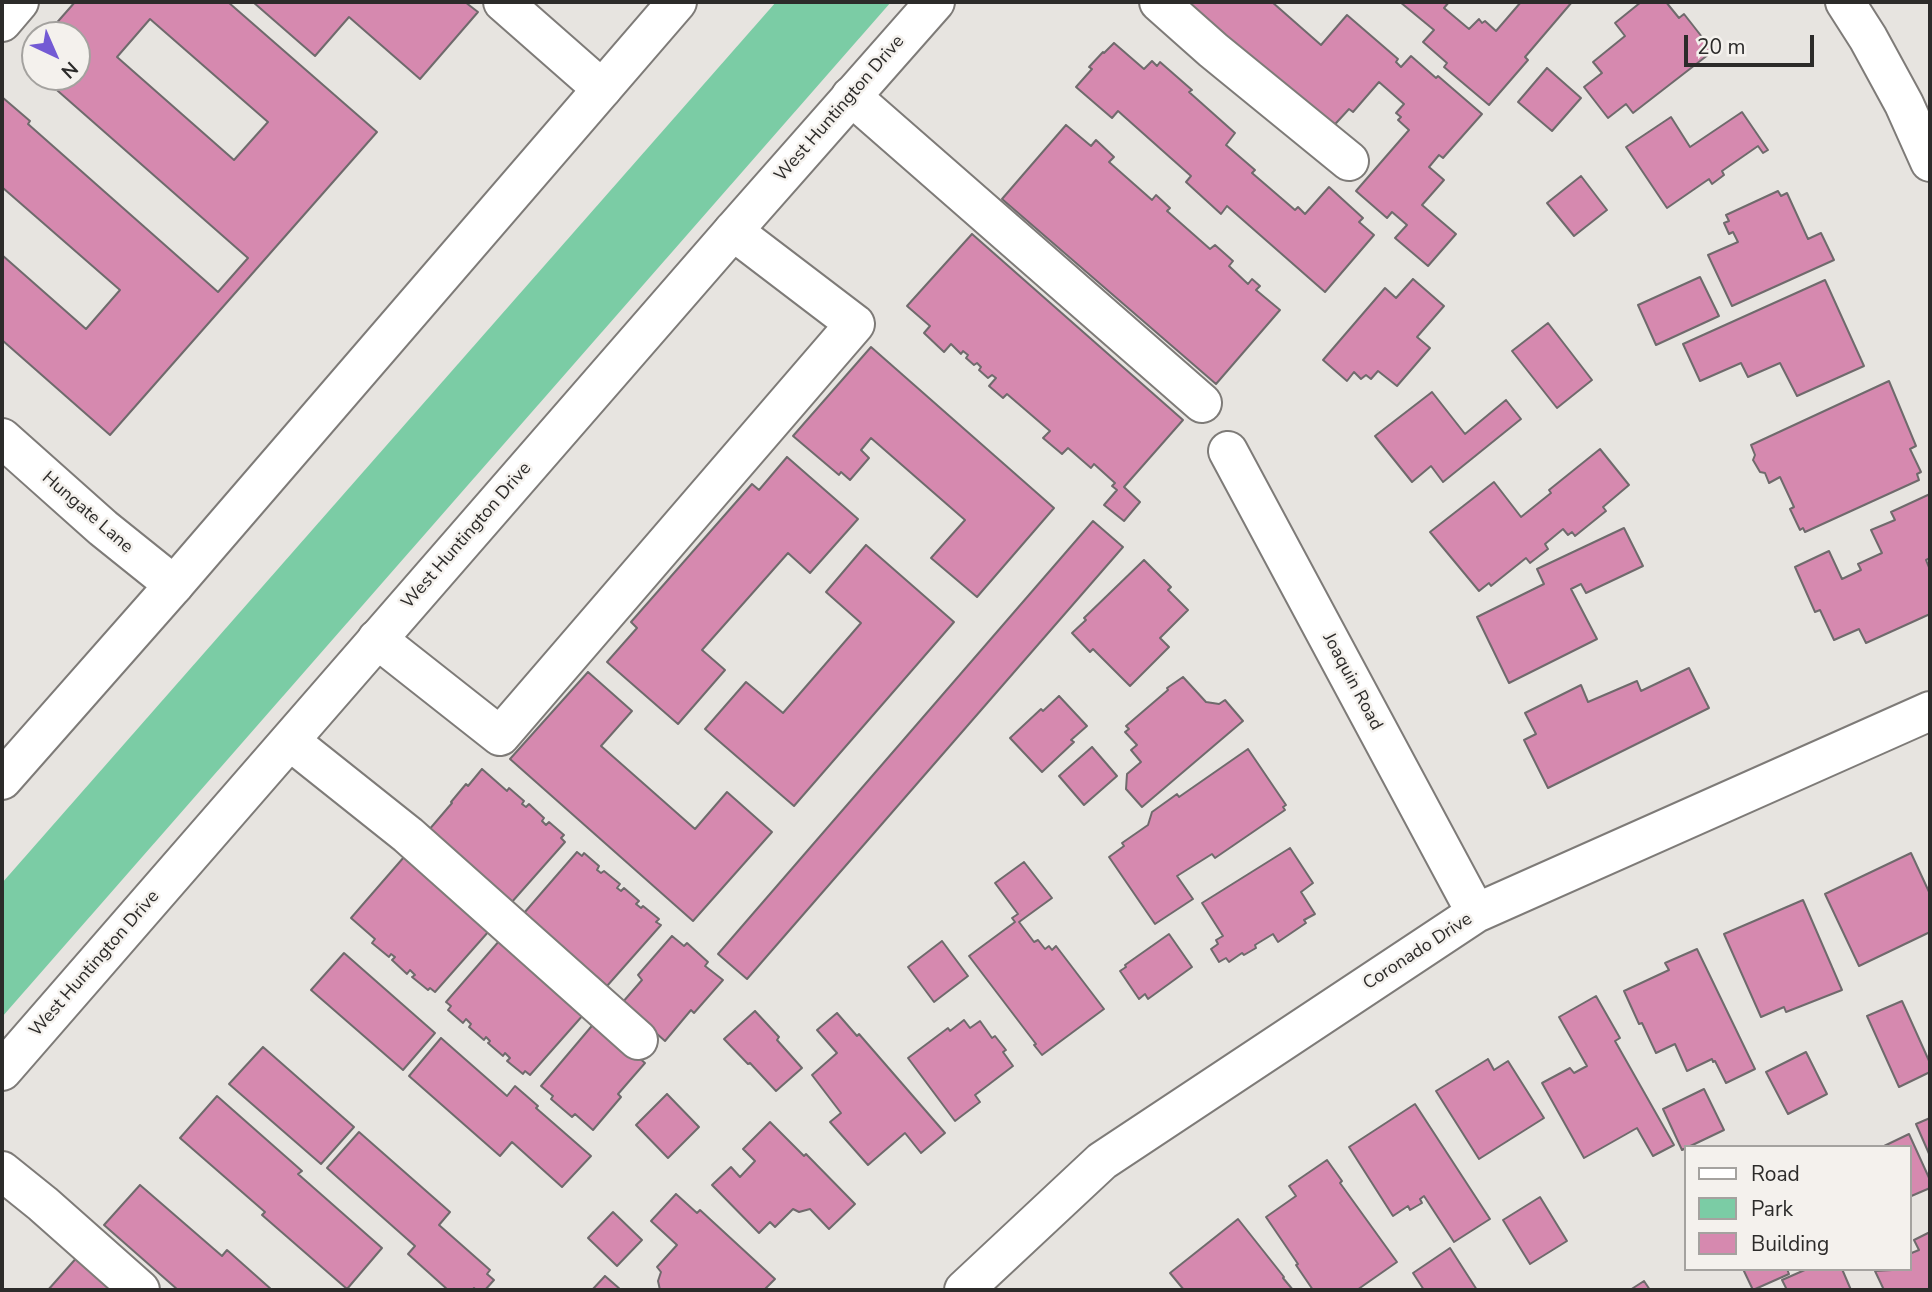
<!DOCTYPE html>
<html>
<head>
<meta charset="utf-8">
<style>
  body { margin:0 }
  #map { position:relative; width:1932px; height:1292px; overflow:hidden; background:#e7e4e0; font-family:"Nunito Sans",sans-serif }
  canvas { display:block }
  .frame { position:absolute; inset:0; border:4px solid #2c2b2a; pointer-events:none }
  .legend { position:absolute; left:1684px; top:1145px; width:228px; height:126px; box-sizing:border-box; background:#f4f1ed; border:2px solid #a4a29f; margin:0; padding:9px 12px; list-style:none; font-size:21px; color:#2c2b2a }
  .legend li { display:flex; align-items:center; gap:14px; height:35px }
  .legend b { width:35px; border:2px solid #a4a29f }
  .north { position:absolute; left:21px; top:21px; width:70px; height:70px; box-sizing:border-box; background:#f4f1ed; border:2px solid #a4a29f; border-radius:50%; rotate:136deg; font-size:19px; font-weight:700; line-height:28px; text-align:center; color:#2c2b2a }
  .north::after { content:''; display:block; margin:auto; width:24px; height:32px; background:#735ad4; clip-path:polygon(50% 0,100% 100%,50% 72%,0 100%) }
  .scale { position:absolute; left:1684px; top:35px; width:130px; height:32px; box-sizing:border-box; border:4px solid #2c2b2a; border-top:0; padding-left:9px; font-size:21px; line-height:24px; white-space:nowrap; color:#2c2b2a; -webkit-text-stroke:5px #f4f1ed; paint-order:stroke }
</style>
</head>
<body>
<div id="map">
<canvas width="1932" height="1292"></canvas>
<div class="frame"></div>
<ul class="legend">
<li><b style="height:9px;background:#fff"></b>Road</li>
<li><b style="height:19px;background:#7bcca5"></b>Park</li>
<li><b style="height:19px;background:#d689af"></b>Building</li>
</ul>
<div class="north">N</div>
<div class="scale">20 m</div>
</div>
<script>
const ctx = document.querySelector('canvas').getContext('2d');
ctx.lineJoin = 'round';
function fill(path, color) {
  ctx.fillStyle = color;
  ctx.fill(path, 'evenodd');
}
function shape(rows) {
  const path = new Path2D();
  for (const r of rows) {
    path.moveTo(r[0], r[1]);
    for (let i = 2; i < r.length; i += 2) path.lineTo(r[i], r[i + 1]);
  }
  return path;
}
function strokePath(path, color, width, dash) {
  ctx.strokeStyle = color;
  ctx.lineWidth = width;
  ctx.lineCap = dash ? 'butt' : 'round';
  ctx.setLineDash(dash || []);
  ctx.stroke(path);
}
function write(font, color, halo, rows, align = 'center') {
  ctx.font = font + ' "Nunito Sans",sans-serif';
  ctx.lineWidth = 5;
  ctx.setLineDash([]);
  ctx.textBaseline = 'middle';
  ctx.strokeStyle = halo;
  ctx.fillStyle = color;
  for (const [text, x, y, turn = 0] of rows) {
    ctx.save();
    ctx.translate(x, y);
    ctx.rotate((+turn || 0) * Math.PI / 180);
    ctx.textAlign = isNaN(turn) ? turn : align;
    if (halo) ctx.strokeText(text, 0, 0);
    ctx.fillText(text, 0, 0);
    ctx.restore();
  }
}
fill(shape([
  [776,2,891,2,2,1017,2,883]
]), '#7bcca5');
const building = shape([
  [75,2,228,2,377,132,110,435,2,340,2,255,86,329,120,290,3,188,2,190,2,97,30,121,28,124,218,292,248,258,42,77,77,77,77,35,46,35,75,2],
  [150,19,268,122,234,160,117,57,150,19],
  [253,2,465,2,478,12,420,79,349,17,315,56,253,2],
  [1175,2,1272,2,1321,45,1347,15,1398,59,1396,62,1401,67,1411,56,1436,78,1438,76,1482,114,1443,158,1439,155,1429,167,1444,180,1422,205,1456,234,1428,266,1395,238,1407,225,1392,212,1387,218,1356,191,1409,130,1398,120,1401,117,1396,113,1404,104,1379,82,1353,112,1349,109,1327,133,1175,2],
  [1400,2,1449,2,1444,8,1469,29,1479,19,1482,23,1485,21,1496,31,1521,2,1572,2,1525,57,1528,60,1489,105,1444,67,1447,63,1423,42,1434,30,1400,2],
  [1641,2,1666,2,1679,18,1684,14,1713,51,1633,113,1626,104,1608,118,1584,87,1602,73,1593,62,1625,36,1615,23,1641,2],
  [1114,43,1144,69,1152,61,1157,66,1160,62,1192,90,1189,92,1235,133,1226,145,1255,170,1252,173,1295,210,1298,207,1305,214,1329,187,1363,218,1359,222,1374,235,1325,292,1227,206,1221,214,1186,182,1191,176,1118,111,1112,118,1076,87,1092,69,1089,67,1103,52,1104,53,1114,43],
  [35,47,35,71,23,61,35,47],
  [1547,68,1581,98,1552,131,1518,102,1547,68],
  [1742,112,1768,150,1763,153,1758,146,1722,171,1724,175,1712,184,1709,179,1667,208,1626,147,1671,117,1690,147,1742,112],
  [1066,125,1091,146,1096,140,1114,157,1109,162,1152,200,1156,195,1170,208,1167,211,1210,249,1215,245,1233,261,1229,266,1248,284,1252,279,1260,286,1256,290,1280,310,1216,384,1002,199,1066,125],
  [1581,176,1607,210,1574,236,1547,203,1581,176],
  [1778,191,1781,196,1787,193,1808,239,1821,233,1834,260,1732,306,1708,255,1738,242,1733,232,1729,234,1724,223,1729,221,1726,215,1778,191],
  [972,234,1183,420,1124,487,1140,502,1124,521,1104,505,1117,490,1112,486,1115,483,1094,464,1091,468,1068,448,1062,454,1043,438,1050,431,1007,394,1003,398,989,386,996,378,992,375,988,378,979,370,981,367,977,363,974,365,966,358,968,355,963,351,961,354,951,344,944,352,924,333,930,326,907,306,972,234],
  [1700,277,1719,316,1656,345,1638,305,1700,277],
  [1413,279,1444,306,1417,337,1430,348,1397,386,1378,371,1371,379,1366,375,1361,379,1354,372,1347,381,1323,360,1385,288,1396,298,1413,279],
  [1825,280,1864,366,1797,396,1780,363,1748,377,1741,363,1700,381,1683,344,1825,280],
  [1548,323,1592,380,1557,408,1512,351,1548,323],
  [871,347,1054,508,977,597,931,558,965,520,871,438,861,450,869,458,850,480,841,472,839,475,793,436,871,347],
  [1889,381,1916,446,1910,449,1921,472,1917,474,1919,480,1805,532,1803,528,1800,530,1790,509,1794,507,1780,477,1769,483,1765,473,1760,472,1753,460,1755,455,1751,445,1889,381],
  [1432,392,1465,434,1506,400,1521,419,1443,482,1431,466,1412,482,1375,436,1432,392],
  [1600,449,1629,485,1603,507,1606,511,1575,536,1572,532,1568,535,1563,529,1545,544,1548,549,1530,563,1526,558,1491,586,1489,583,1479,591,1430,532,1494,482,1521,517,1551,493,1549,490,1600,449],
  [787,457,858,519,810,573,788,553,702,650,725,670,678,724,607,662,637,628,631,622,752,484,759,490,787,457],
  [1930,494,1930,558,1926,560,1930,570,1930,614,1866,643,1859,629,1834,640,1820,610,1815,612,1795,567,1829,551,1842,579,1861,570,1858,564,1882,553,1871,530,1895,520,1891,512,1930,494],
  [1093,521,1123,547,747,979,718,954,1093,521],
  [1624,528,1643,566,1586,593,1581,584,1571,589,1597,639,1509,683,1477,617,1544,584,1537,569,1624,528],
  [866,545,954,622,794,806,705,729,746,682,783,713,861,623,826,592,866,545],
  [1144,560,1171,587,1168,590,1188,610,1160,638,1169,647,1130,686,1093,649,1090,652,1072,633,1086,620,1084,618,1144,560],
  [1689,668,1709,708,1548,788,1524,740,1536,734,1525,713,1581,685,1588,702,1637,681,1641,691,1689,668],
  [588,672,632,711,601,746,695,829,727,792,772,832,693,921,510,759,588,672],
  [1183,677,1206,702,1219,704,1225,700,1243,721,1142,807,1126,789,1127,774,1141,762,1131,750,1137,745,1125,732,1129,729,1126,726,1168,690,1167,688,1183,677],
  [1059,696,1087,726,1071,740,1074,742,1042,772,1010,738,1041,709,1043,711,1059,696],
  [1092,747,1117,776,1084,805,1059,776,1092,747],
  [1248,749,1286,805,1283,807,1285,810,1215,858,1212,854,1177,876,1193,899,1155,924,1109,857,1124,846,1122,843,1148,825,1152,812,1177,794,1179,797,1248,749],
  [482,769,507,791,509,788,524,801,522,804,526,807,529,804,544,818,542,821,546,825,549,822,564,835,561,838,565,842,511,903,428,831,452,803,451,802,466,784,468,786,482,769],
  [1290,848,1313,883,1301,892,1315,914,1304,920,1306,923,1278,942,1273,934,1255,945,1256,948,1244,955,1242,953,1229,962,1226,958,1219,962,1211,949,1218,944,1216,940,1223,936,1202,903,1290,848],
  [577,852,582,856,584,853,599,866,597,870,601,873,604,871,620,884,617,888,621,891,624,888,639,901,636,904,641,908,643,906,659,919,656,922,661,925,607,986,596,976,593,979,524,913,577,852],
  [1911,853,1930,894,1930,932,1859,966,1825,894,1911,853],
  [404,857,489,931,435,992,430,988,428,990,412,977,415,975,410,970,407,974,392,960,395,957,391,954,389,957,372,943,375,939,351,918,404,857],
  [1024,862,1052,898,1019,922,1034,942,1038,940,1045,949,1049,946,1052,950,1056,946,1104,1009,1042,1055,1034,1045,1036,1044,969,956,1015,922,1012,918,1018,914,995,883,1024,862],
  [1803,900,1842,990,1786,1012,1784,1007,1761,1017,1724,934,1803,900],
  [1169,934,1192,967,1148,999,1145,994,1139,999,1120,971,1126,967,1125,965,1169,934],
  [672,936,684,946,687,943,708,962,705,966,723,980,694,1013,691,1010,665,1041,622,1003,642,980,638,975,672,936],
  [500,940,584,1014,530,1075,525,1071,523,1074,507,1061,510,1058,505,1053,503,1056,488,1043,490,1041,486,1037,484,1040,469,1027,471,1024,466,1019,463,1023,448,1010,451,1006,446,1002,500,940],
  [942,941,968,976,934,1002,908,967,942,941],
  [1697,949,1755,1069,1726,1083,1715,1061,1713,1062,1712,1059,1687,1071,1675,1044,1656,1053,1642,1023,1639,1024,1624,991,1669,970,1665,963,1697,949],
  [344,953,435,1033,403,1070,311,990,344,953],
  [1596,996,1620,1038,1615,1041,1674,1145,1653,1156,1637,1128,1584,1158,1542,1083,1570,1068,1574,1073,1587,1066,1559,1017,1596,996],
  [1902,1001,1930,1063,1930,1072,1899,1087,1867,1016,1902,1001],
  [755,1011,779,1037,777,1040,802,1068,776,1091,750,1063,748,1064,724,1039,755,1011],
  [837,1013,857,1036,859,1034,945,1133,921,1153,905,1133,868,1165,830,1122,841,1113,812,1075,837,1053,817,1030,837,1013],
  [964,1020,970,1028,980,1021,992,1038,995,1036,1006,1050,1003,1052,1013,1066,975,1095,980,1102,955,1121,908,1058,948,1028,950,1031,964,1020],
  [596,1021,645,1063,618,1094,621,1097,593,1130,575,1114,572,1117,551,1099,553,1096,541,1086,596,1021],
  [441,1038,507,1096,515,1086,538,1106,536,1108,591,1156,562,1187,512,1142,500,1156,409,1076,441,1038],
  [263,1047,354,1127,321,1164,229,1084,263,1047],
  [1806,1052,1827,1094,1788,1114,1766,1072,1806,1052],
  [1488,1059,1494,1070,1508,1061,1544,1118,1479,1159,1436,1091,1488,1059],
  [1704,1089,1724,1130,1682,1150,1663,1109,1704,1089],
  [667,1094,699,1127,668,1158,636,1125,667,1094],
  [217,1096,302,1171,298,1174,382,1248,347,1289,262,1215,265,1212,180,1138,217,1096],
  [1415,1104,1490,1219,1454,1242,1424,1196,1420,1199,1422,1203,1410,1210,1408,1206,1393,1216,1349,1147,1415,1104],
  [1930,1118,1930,1156,1916,1124,1930,1118],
  [770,1122,804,1156,806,1154,855,1204,829,1229,810,1209,799,1212,793,1209,775,1227,770,1222,759,1233,712,1185,731,1167,740,1177,755,1161,743,1149,770,1122],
  [359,1132,450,1212,439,1225,490,1270,487,1274,494,1280,485,1290,476,1290,474,1288,472,1290,448,1290,408,1254,415,1246,327,1168,359,1132],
  [1909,1134,1930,1180,1930,1188,1909,1197,1909,1147,1882,1147,1909,1134],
  [1327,1160,1342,1181,1340,1183,1397,1262,1357,1290,1313,1290,1296,1265,1298,1264,1266,1217,1296,1196,1289,1186,1327,1160],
  [140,1185,222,1256,227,1250,272,1290,178,1290,104,1225,140,1185],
  [676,1194,697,1213,700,1210,775,1279,764,1290,660,1290,658,1281,661,1272,657,1267,677,1245,651,1221,676,1194],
  [1540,1197,1567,1241,1530,1264,1503,1220,1540,1197],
  [613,1212,642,1240,617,1266,588,1238,613,1212],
  [1238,1219,1284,1277,1283,1278,1293,1290,1184,1290,1170,1273,1238,1219],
  [1930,1232,1930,1290,1884,1290,1875,1271,1909,1269,1909,1254,1919,1250,1914,1240,1930,1232],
  [1450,1248,1477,1290,1424,1290,1413,1273,1450,1248],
  [79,1255,118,1290,48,1290,79,1255],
  [1743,1269,1787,1269,1789,1274,1753,1290,1743,1269],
  [1807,1269,1842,1269,1851,1290,1787,1290,1782,1280,1807,1269],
  [605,1276,621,1290,592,1290,605,1276],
  [1644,1281,1650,1290,1630,1290,1644,1281]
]);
fill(building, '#d689af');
strokePath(building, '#6f6a6c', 2);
const minor = shape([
  [503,2,602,89],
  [1159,2,1213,50,1349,161],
  [1845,2,1868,38,1904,104,1930,162],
  [2,22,19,2],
  [851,96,1202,403],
  [2,438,103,528,174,585],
  [1228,451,1476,913],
  [377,639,500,736,855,324,733,231],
  [290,741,408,835,638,1040],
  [2,1171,43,1204,140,1290],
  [964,1290,1102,1161,1476,913,1930,711]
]);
const major = shape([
  [2,780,174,585,677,2],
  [2,1071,733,231,935,2]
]);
strokePath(minor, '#7e7b78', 42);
strokePath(major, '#7e7b78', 42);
strokePath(minor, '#fff', 38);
strokePath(major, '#fff', 38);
write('18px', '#2c2b2a', '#f4f1ed', [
  ["West Huntington Drive",840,109,-49],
  ["Hungate Lane",87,513,41],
  ["West Huntington Drive",467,536,-49],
  ["Joaquin Road",1352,682,62],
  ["Coronado Drive",1418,952,-33],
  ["West Huntington Drive",95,964,-49]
]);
</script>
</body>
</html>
